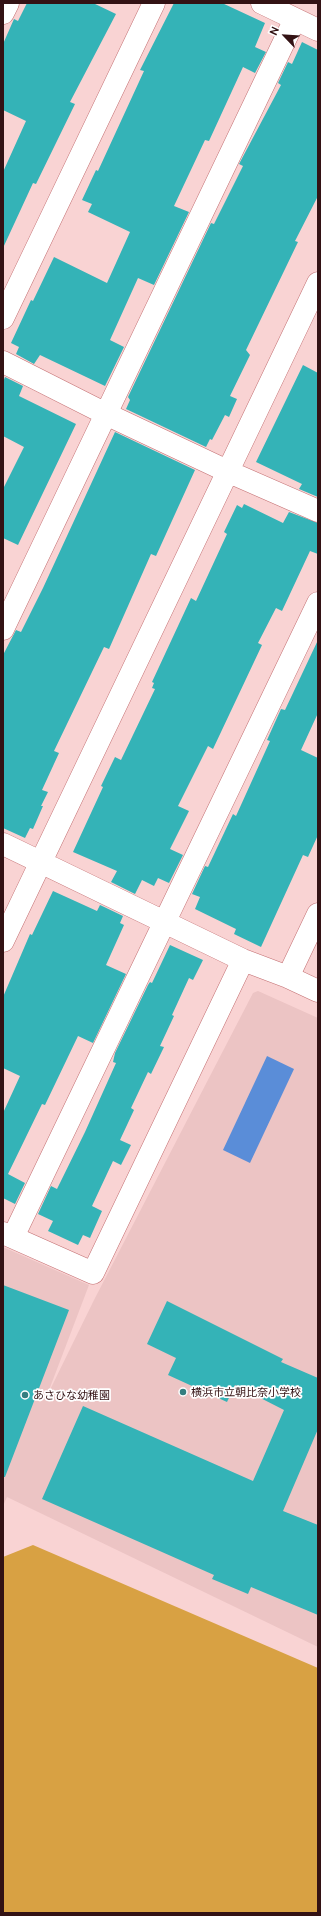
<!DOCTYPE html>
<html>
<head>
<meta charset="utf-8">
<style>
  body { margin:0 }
  #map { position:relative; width:321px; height:1916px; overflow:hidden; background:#f9d3d3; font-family:Ubuntu,sans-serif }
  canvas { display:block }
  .frame { position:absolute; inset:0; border:4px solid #331214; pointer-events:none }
  .north { position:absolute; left:265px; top:16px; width:40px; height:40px; -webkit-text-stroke:3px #fff; paint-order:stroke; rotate:295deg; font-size:11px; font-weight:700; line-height:16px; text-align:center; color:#331214 }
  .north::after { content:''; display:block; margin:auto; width:14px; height:18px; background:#331214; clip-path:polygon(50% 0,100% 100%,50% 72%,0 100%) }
</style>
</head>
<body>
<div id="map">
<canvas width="321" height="1916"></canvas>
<div class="frame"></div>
<div class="north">N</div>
</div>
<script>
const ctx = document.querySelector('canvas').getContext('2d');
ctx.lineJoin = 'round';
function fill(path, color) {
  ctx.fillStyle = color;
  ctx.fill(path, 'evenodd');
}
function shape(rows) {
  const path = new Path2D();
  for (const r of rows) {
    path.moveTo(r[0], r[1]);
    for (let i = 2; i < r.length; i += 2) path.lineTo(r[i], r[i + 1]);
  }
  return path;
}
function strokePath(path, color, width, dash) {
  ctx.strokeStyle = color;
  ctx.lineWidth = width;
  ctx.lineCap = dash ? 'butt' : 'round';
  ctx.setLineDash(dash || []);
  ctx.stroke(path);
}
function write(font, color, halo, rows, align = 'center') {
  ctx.font = font + ' Ubuntu,"Noto Sans JP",sans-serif';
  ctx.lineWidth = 3.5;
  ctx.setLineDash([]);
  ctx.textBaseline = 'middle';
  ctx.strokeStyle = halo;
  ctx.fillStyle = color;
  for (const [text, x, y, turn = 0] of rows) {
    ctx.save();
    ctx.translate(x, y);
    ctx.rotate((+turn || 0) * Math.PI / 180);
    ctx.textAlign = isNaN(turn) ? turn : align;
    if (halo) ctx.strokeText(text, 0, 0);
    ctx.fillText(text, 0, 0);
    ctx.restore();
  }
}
fill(shape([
  [258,991,318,1018,318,1647,7,1497,3,1506,3,1247,89,1285,46,1398,94,1300,253,993]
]), '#ecc4c4');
fill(shape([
  [33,1545,318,1668,318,1913,3,1913,3,1557]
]), '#d8a143');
fill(shape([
  [267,1056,294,1069,250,1163,223,1150]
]), '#5a8dd8');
fill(shape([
  [27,3,93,3,116,14,70,102,75,104,36,184,33,183,3,248,3,172,26,121,3,110,3,44,14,19,18,21],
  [174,3,222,3,265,23,255,47,266,52,255,73,243,67,209,141,205,140,174,206,189,212,154,285,138,278,110,340,124,347,105,386,40,355,34,364,16,354,19,347,11,343,31,300,33,301,54,257,107,283,130,232,88,212,92,204,82,200,96,170,98,171,144,71,140,70],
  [302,42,318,50,318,196,295,241,298,242,246,350,250,355,230,396,237,399,229,417,225,415,212,440,210,439,206,447,126,409,130,400,128,397,211,223,214,224,243,166,239,164,281,85,278,83,288,62,292,64],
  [303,365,318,373,318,497,299,489,302,484,256,462],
  [5,377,23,386,19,396,76,424,18,545,3,538,3,489,24,447,3,436,3,382],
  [115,432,195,470,156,556,151,554,109,649,104,647,54,751,59,753,42,790,48,792,41,806,43,806,33,829,30,828,25,838,3,828,3,655,16,630,21,632,43,588],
  [244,504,283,523,289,512,318,523,318,554,310,551,282,611,276,608,258,643,262,645,213,749,208,746,178,806,189,811,170,849,183,855,169,883,158,878,154,886,142,880,135,894,111,882,117,871,73,852,103,787,101,786,115,757,121,760,155,689,152,688,154,683,152,682,191,598,196,601,227,534,224,532,237,505,242,508],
  [318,640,318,713,301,750,318,758,318,835,308,857,303,855,261,947,234,934,236,929,195,909,200,897,192,894,205,866,208,867,233,814,236,816,270,741,267,740,281,709,285,710],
  [53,891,97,911,100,905,123,916,120,923,124,925,106,965,126,974,93,1043,78,1036,45,1105,42,1104,8,1174,25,1183,15,1204,3,1198,3,1113,20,1076,3,1068,3,997,30,934,32,935],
  [170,945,203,960,193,980,189,978,172,1015,174,1016,160,1046,164,1047,151,1074,148,1072,131,1108,134,1110,120,1140,131,1145,121,1165,113,1161,92,1206,102,1211,90,1238,83,1235,78,1245,48,1231,53,1221,38,1214,51,1186,57,1189,85,1132,116,1063,113,1062,115,1053,148,985,150,982,152,983],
  [3,1285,69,1310,5,1477,3,1477],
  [167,1301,283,1359,281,1362,318,1378,318,1429,283,1511,318,1525,318,1615,251,1587,248,1594,212,1579,214,1575,42,1499,83,1406,253,1481,284,1410,235,1385,227,1402,168,1375,176,1358,147,1344]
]), '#34b3b7');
const minor = shape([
  [262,3,318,30],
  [3,13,8,3],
  [3,318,154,3],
  [3,362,106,414,229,472,318,511],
  [3,629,295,19],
  [3,844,243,960,288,977,318,991],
  [3,941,318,283],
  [288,977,318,914],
  [3,1233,93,1273,243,960],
  [13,1237,318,603]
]);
strokePath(minor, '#c36f72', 23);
strokePath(minor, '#fff', 22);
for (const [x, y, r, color] of [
  [183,1392,4,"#357e80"],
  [25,1395,4,"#357e80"]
]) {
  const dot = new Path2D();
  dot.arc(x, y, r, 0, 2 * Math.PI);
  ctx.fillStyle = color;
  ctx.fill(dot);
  strokePath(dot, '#fff', 1.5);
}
write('11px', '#331214', '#fff', [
  ["横浜市立朝比奈小学校",191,1392],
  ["あさひな幼稚園",33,1395]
], 'left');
</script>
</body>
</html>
